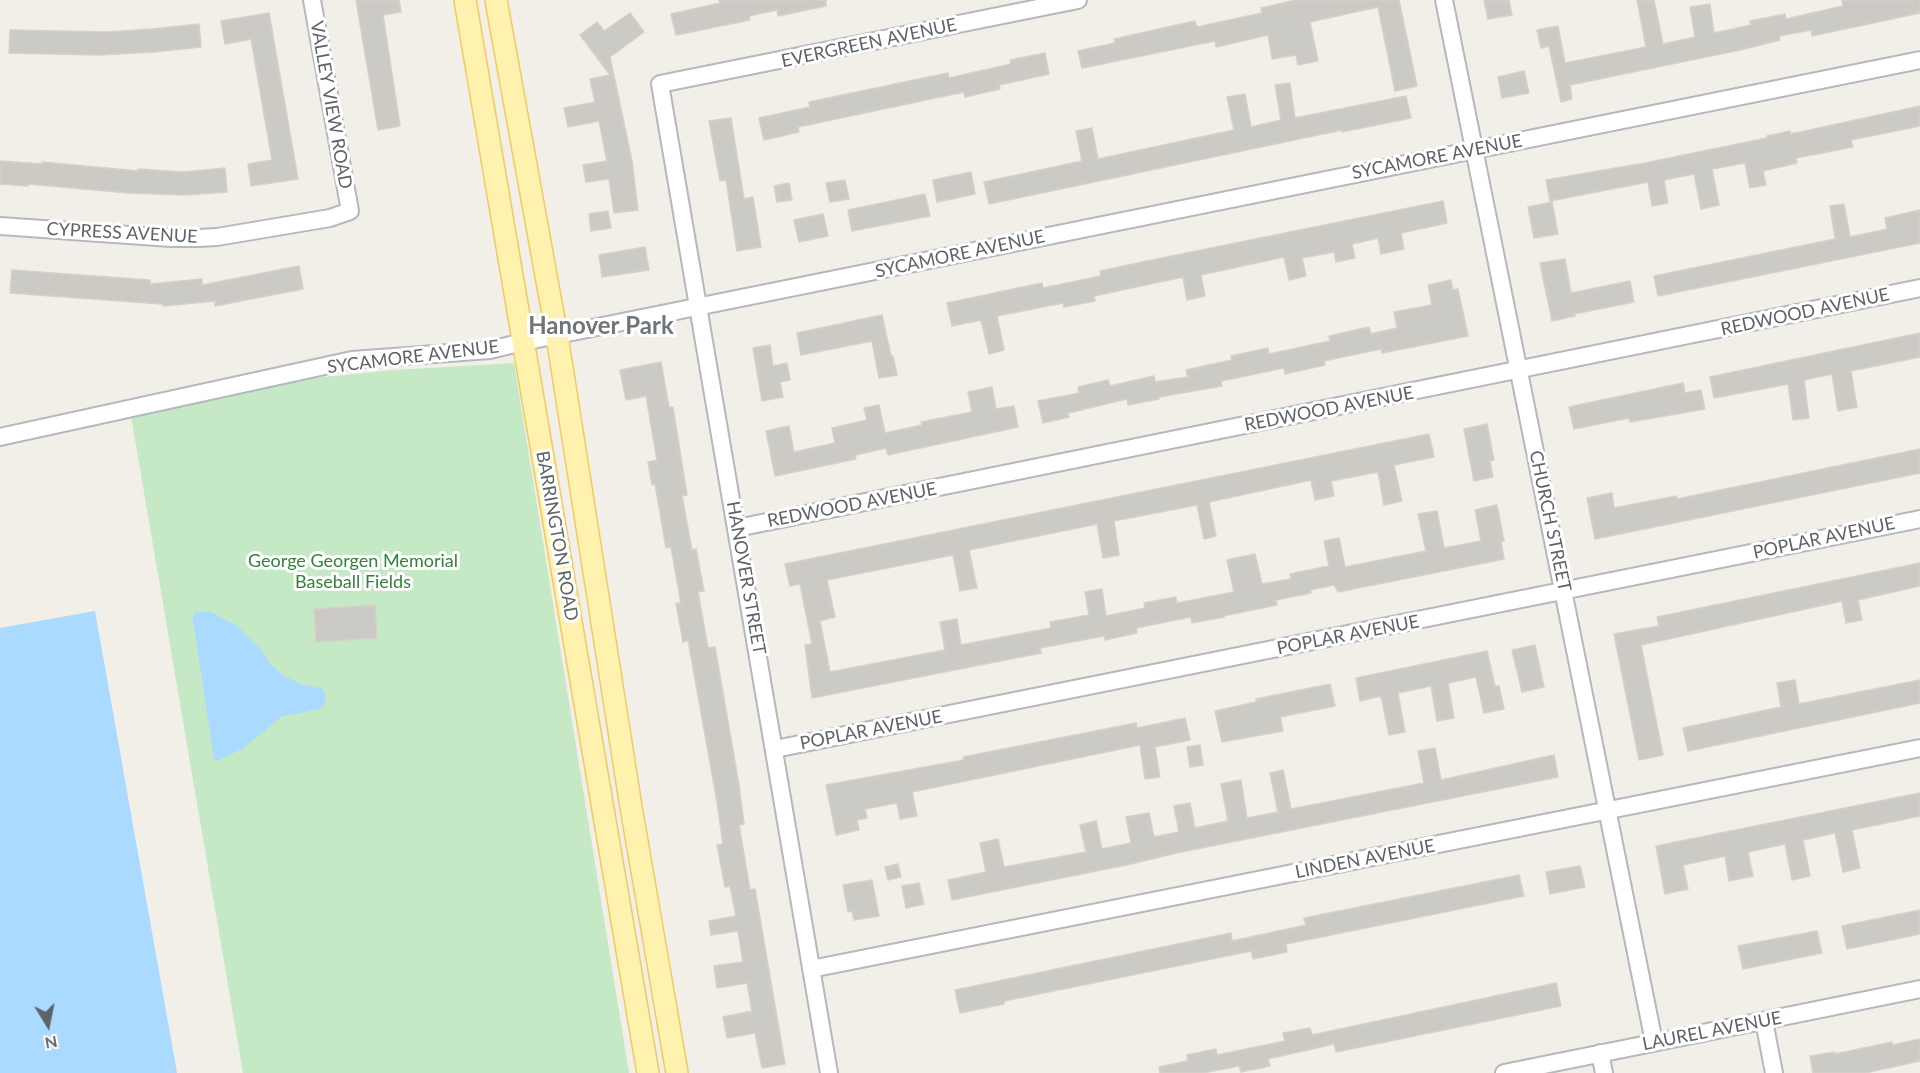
<!DOCTYPE html>
<html>
<head>
<meta charset="utf-8">
<style>
  body { margin:0 }
  #map { position:relative; width:1920px; height:1073px; overflow:hidden; background:#f1efe8; font-family:Lato,sans-serif }
  canvas { display:block }
  .north { position:absolute; left:18px; top:995px; width:60px; height:60px; -webkit-text-stroke:4px #fff; paint-order:stroke; rotate:170deg; font-size:16px; font-weight:700; line-height:24px; text-align:center; color:#5f6368 }
  .north::after { content:''; display:block; margin:auto; width:21px; height:27px; background:#5f6368; clip-path:polygon(50% 0,100% 100%,50% 72%,0 100%) }
</style>
</head>
<body>
<div id="map">
<canvas width="1920" height="1073"></canvas>
<div class="north">N</div>
</div>
<script>
const ctx = document.querySelector('canvas').getContext('2d');
ctx.lineJoin = 'round';
function fill(path, color) {
  ctx.fillStyle = color;
  ctx.fill(path, 'evenodd');
}
function shape(rows) {
  const path = new Path2D();
  for (const r of rows) {
    path.moveTo(r[0], r[1]);
    for (let i = 2; i < r.length; i += 2) path.lineTo(r[i], r[i + 1]);
  }
  return path;
}
function strokePath(path, color, width, dash) {
  ctx.strokeStyle = color;
  ctx.lineWidth = width;
  ctx.lineCap = dash ? 'butt' : 'round';
  ctx.setLineDash(dash || []);
  ctx.stroke(path);
}
function write(font, color, halo, rows, align = 'center') {
  ctx.font = font + ' Lato,sans-serif';
  ctx.lineWidth = 6;
  ctx.setLineDash([]);
  ctx.textBaseline = 'middle';
  ctx.strokeStyle = halo;
  ctx.fillStyle = color;
  for (const [text, x, y, turn = 0] of rows) {
    ctx.save();
    ctx.translate(x, y);
    ctx.rotate((+turn || 0) * Math.PI / 180);
    ctx.textAlign = isNaN(turn) ? turn : align;
    if (halo) ctx.strokeText(text, 0, 0);
    ctx.fillText(text, 0, 0);
    ctx.restore();
  }
}
fill(shape([
  [514,363,629,1073,243,1073,131,416,303,379,395,370]
]), '#c5e8c5');
fill(shape([
  [95,611,177,1073,0,1073,0,628],
  [200,612,211,612,237,626,262,651,271,665,284,676,301,684,323,689,325,694,325,703,322,708,281,717,242,749,217,761,214,759,193,619,194,613]
]), '#aadaff');
const building = shape([
  [356,0,399,0,401,12,383,15,400,126,378,130,356,0],
  [719,0,826,0,826,6,778,16,777,10,749,16,750,20,676,35,671,14,720,3,719,0],
  [1296,0,1399,0,1417,86,1395,91,1378,7,1310,22,1318,61,1298,65,1296,55,1272,59,1268,35,1216,47,1215,41,1082,68,1078,51,1115,43,1114,39,1195,21,1197,27,1262,13,1261,8,1296,0],
  [1484,0,1509,0,1512,15,1488,19,1484,0],
  [1637,0,1654,0,1663,44,1695,37,1690,7,1710,4,1714,33,1751,25,1750,21,1785,14,1786,19,1843,6,1842,0,1920,0,1920,13,1812,36,1811,30,1779,36,1780,40,1740,50,1570,85,1572,99,1561,102,1549,46,1541,48,1537,30,1558,26,1565,63,1646,47,1637,0],
  [269,13,298,179,251,186,248,164,272,160,251,39,225,44,221,21,269,13],
  [630,13,644,32,610,57,632,161,638,210,614,213,609,179,586,182,583,165,607,161,599,121,568,127,564,108,595,102,590,79,610,75,580,35,597,22,604,31,630,13],
  [199,24,201,47,154,52,99,55,9,53,10,30,108,32,152,29,199,24],
  [1045,53,1049,74,999,85,1000,89,965,97,964,92,798,127,799,132,764,140,759,118,810,107,809,102,948,73,949,78,1011,64,1010,60,1045,53],
  [1524,71,1529,93,1502,98,1498,77,1524,71],
  [1290,83,1295,118,1406,96,1411,118,1342,132,1342,130,989,204,984,182,1082,161,1076,131,1092,128,1098,159,1234,130,1227,97,1245,94,1251,127,1281,120,1275,85,1290,83],
  [1920,106,1920,126,1851,140,1853,147,1796,158,1797,163,1763,171,1766,185,1750,188,1745,163,1712,169,1719,205,1701,209,1694,174,1664,180,1668,203,1652,206,1648,182,1550,201,1546,180,1645,163,1767,138,1767,136,1790,131,1791,134,1920,106],
  [731,118,744,199,753,197,761,247,737,251,726,180,720,181,709,121,731,118],
  [0,161,42,164,42,162,138,171,138,169,184,172,225,168,227,192,185,195,129,193,28,184,28,186,0,184,0,161],
  [971,172,975,194,937,202,933,180,971,172],
  [845,180,849,199,830,202,826,183,845,180],
  [789,183,792,200,777,202,774,186,789,183],
  [925,194,930,216,852,231,848,210,925,194],
  [1443,201,1447,223,1401,233,1404,249,1381,254,1378,238,1352,244,1355,258,1336,262,1334,252,1302,258,1306,276,1289,280,1284,257,1201,275,1205,296,1187,300,1183,277,1094,296,1095,301,1064,307,1063,303,997,316,1004,350,989,354,981,320,952,326,947,303,1042,283,1043,288,1101,276,1100,271,1152,260,1443,201],
  [1552,202,1558,234,1534,238,1528,207,1552,202],
  [1844,204,1850,237,1887,229,1885,218,1920,210,1920,243,1658,296,1654,276,1835,239,1830,206,1844,204],
  [608,211,611,228,591,231,589,214,608,211],
  [823,214,828,236,799,242,794,220,823,214],
  [645,247,649,270,602,277,599,255,645,247],
  [1565,259,1571,293,1630,281,1634,302,1574,314,1575,316,1552,321,1540,263,1565,259],
  [299,266,303,289,215,306,215,301,163,306,162,304,10,293,12,270,150,280,150,284,202,279,202,285,299,266],
  [1451,280,1453,290,1458,289,1468,336,1382,353,1381,349,1324,361,1325,365,1285,374,1284,368,1221,381,1222,386,1159,397,1159,399,1128,405,1127,399,1068,413,1069,417,1043,423,1038,401,1079,393,1078,387,1108,380,1110,386,1154,376,1155,382,1188,377,1186,370,1232,360,1231,356,1268,348,1269,354,1330,341,1329,336,1369,327,1371,334,1397,328,1394,312,1432,305,1428,285,1451,280],
  [882,315,891,356,893,356,897,375,879,378,872,341,801,355,797,333,882,315],
  [1920,333,1920,357,1851,371,1857,407,1838,411,1832,374,1804,380,1809,418,1793,420,1788,384,1714,398,1710,377,1920,333],
  [770,345,773,366,787,363,790,380,780,382,783,397,762,401,753,348,770,345],
  [661,362,669,407,673,407,687,495,682,496,692,550,696,549,704,591,698,592,708,648,715,647,739,785,744,824,739,825,750,890,755,889,785,1064,762,1068,755,1033,727,1038,723,1017,752,1011,747,983,717,988,714,966,743,962,738,931,711,935,709,921,736,916,730,886,725,887,717,845,723,844,716,796,688,640,683,642,676,603,681,603,671,547,666,548,655,484,652,485,648,462,657,460,646,396,626,400,620,370,661,362],
  [1683,383,1685,393,1701,390,1705,409,1630,422,1629,418,1574,429,1569,407,1683,383],
  [992,387,996,409,1014,406,1018,427,888,455,886,448,855,455,856,459,775,476,766,431,789,426,794,452,835,443,832,428,867,420,864,408,879,405,885,433,922,425,921,422,972,412,968,392,992,387],
  [1487,424,1494,460,1490,461,1493,477,1474,481,1464,429,1487,424],
  [1429,434,1434,457,1394,465,1402,501,1384,505,1378,472,1331,481,1334,496,1315,500,1311,480,1209,502,1216,536,1204,539,1197,505,1114,521,1119,555,1103,558,1097,524,969,550,977,588,960,591,953,555,827,580,835,617,820,621,830,672,945,650,940,622,957,619,961,645,1051,628,1050,622,1089,615,1085,592,1102,589,1106,616,1145,608,1144,603,1176,597,1177,603,1234,592,1227,560,1255,554,1262,584,1291,579,1290,574,1329,566,1324,541,1339,538,1345,567,1426,551,1418,514,1437,511,1444,548,1481,541,1475,510,1497,505,1504,541,1501,542,1504,559,1338,592,1334,585,1310,590,1311,593,1276,600,1277,605,1223,616,1224,617,1192,623,1191,617,1136,628,1137,633,1105,640,1104,636,1040,648,1041,653,812,698,805,645,812,644,800,584,790,586,785,564,1429,434],
  [1920,449,1920,473,1595,539,1587,498,1612,493,1614,508,1676,496,1677,499,1920,449],
  [1920,563,1920,586,1858,600,1862,620,1846,623,1842,601,1641,645,1663,755,1639,760,1614,634,1659,626,1657,617,1920,563],
  [375,605,377,638,316,642,314,609,375,605],
  [1535,645,1544,687,1522,692,1512,650,1535,645],
  [1487,651,1495,686,1499,686,1504,709,1484,713,1476,677,1448,683,1454,718,1437,721,1431,686,1398,693,1405,732,1389,735,1381,696,1360,701,1356,678,1487,651],
  [1795,680,1799,704,1920,680,1920,703,1688,751,1683,728,1781,707,1777,683,1795,680],
  [1330,684,1335,706,1280,717,1283,731,1222,742,1215,711,1256,702,1256,699,1330,684],
  [1185,718,1190,740,1155,747,1160,777,1145,779,1140,745,912,792,917,816,900,819,897,803,865,809,867,818,857,820,859,830,836,835,826,785,964,760,963,757,1136,723,1137,728,1185,718],
  [1200,745,1203,765,1190,767,1187,747,1200,745],
  [1435,748,1441,780,1554,755,1558,777,1176,853,1131,864,952,900,948,880,986,872,980,843,998,839,1004,867,1086,852,1080,825,1096,821,1102,849,1131,843,1126,817,1149,813,1154,837,1179,832,1174,806,1190,803,1195,828,1228,821,1221,784,1241,780,1247,818,1278,812,1270,773,1283,770,1291,809,1424,783,1418,751,1435,748],
  [1920,793,1920,816,1852,830,1860,868,1843,872,1835,833,1803,840,1810,876,1792,880,1785,844,1748,852,1753,876,1729,881,1725,856,1683,865,1688,889,1665,894,1656,846,1920,793],
  [898,864,901,877,888,880,885,867,898,864],
  [1580,866,1585,887,1550,894,1546,872,1580,866],
  [1519,875,1524,896,1286,944,1287,952,1253,959,1251,951,1004,1001,1004,1004,960,1013,955,990,1231,933,1232,941,1306,925,1304,918,1519,875],
  [872,880,879,916,854,920,852,911,848,912,843,885,872,880],
  [919,883,924,904,906,908,902,886,919,883],
  [1920,910,1920,934,1847,949,1842,926,1920,910],
  [1817,931,1822,953,1743,969,1738,946,1817,931],
  [1556,983,1561,1006,1336,1052,1334,1044,1268,1059,1270,1066,1241,1072,1239,1066,1203,1073,1160,1073,1159,1067,1188,1061,1187,1055,1216,1049,1217,1055,1285,1041,1283,1033,1310,1028,1312,1035,1556,983],
  [1920,1039,1920,1061,1865,1073,1813,1073,1810,1056,1835,1052,1835,1054,1892,1042,1892,1045,1920,1039]
]);
fill(building, '#cccac5');
strokePath(building, '#d6d1c6', 1.5);
const minor = shape([
  [1444,0,1654,1042],
  [0,226,171,238,198,238,217,237,330,218,350,211,312,0],
  [0,437,352,360,490,350,523,342,1920,60],
  [737,528,1920,288],
  [775,749,1920,519],
  [811,969,1920,748],
  [1764,1021,1774,1073],
  [1600,1053,1604,1073],
  [829,1073,660,84,1078,0],
  [1504,1073,1920,989]
]);
const major = shape([
  [465,0,648,1073],
  [496,0,557,336,631,807,677,1073]
]);
strokePath(minor, '#b5b8bc', 20);
strokePath(major, '#f2c960', 24);
strokePath(minor, '#fff', 16);
strokePath(major, '#fff2af', 21);
write('18px', '#5f6368', '#fff', [
  ["EVERGREEN AVENUE",869,43,-12],
  ["VALLEY VIEW ROAD",331,105,80],
  ["SYCAMORE AVENUE",1437,157,-11],
  ["CYPRESS AVENUE",122,233,3],
  ["SYCAMORE AVENUE",960,254,-12],
  ["REDWOOD AVENUE",1805,312,-12],
  ["SYCAMORE AVENUE",413,357,-7],
  ["REDWOOD AVENUE",1329,409,-11],
  ["REDWOOD AVENUE",852,505,-11],
  ["CHURCH STREET",1550,521,78],
  ["BARRINGTON ROAD",557,536,80],
  ["POPLAR AVENUE",1824,538,-12],
  ["HANOVER STREET",746,578,80],
  ["POPLAR AVENUE",1348,635,-11],
  ["POPLAR AVENUE",871,730,-11],
  ["LINDEN AVENUE",1365,859,-11],
  ["LAUREL AVENUE",1712,1031,-11]
]);
write('18px', '#348238', '#fff', [
  ["George Georgen Memorial",353,561],
  ["Baseball Fields",353,582]
]);
write('bold 24px', '#70757a', '#fff', [
  ["Hanover Park",601,326]
]);
</script>
</body>
</html>
